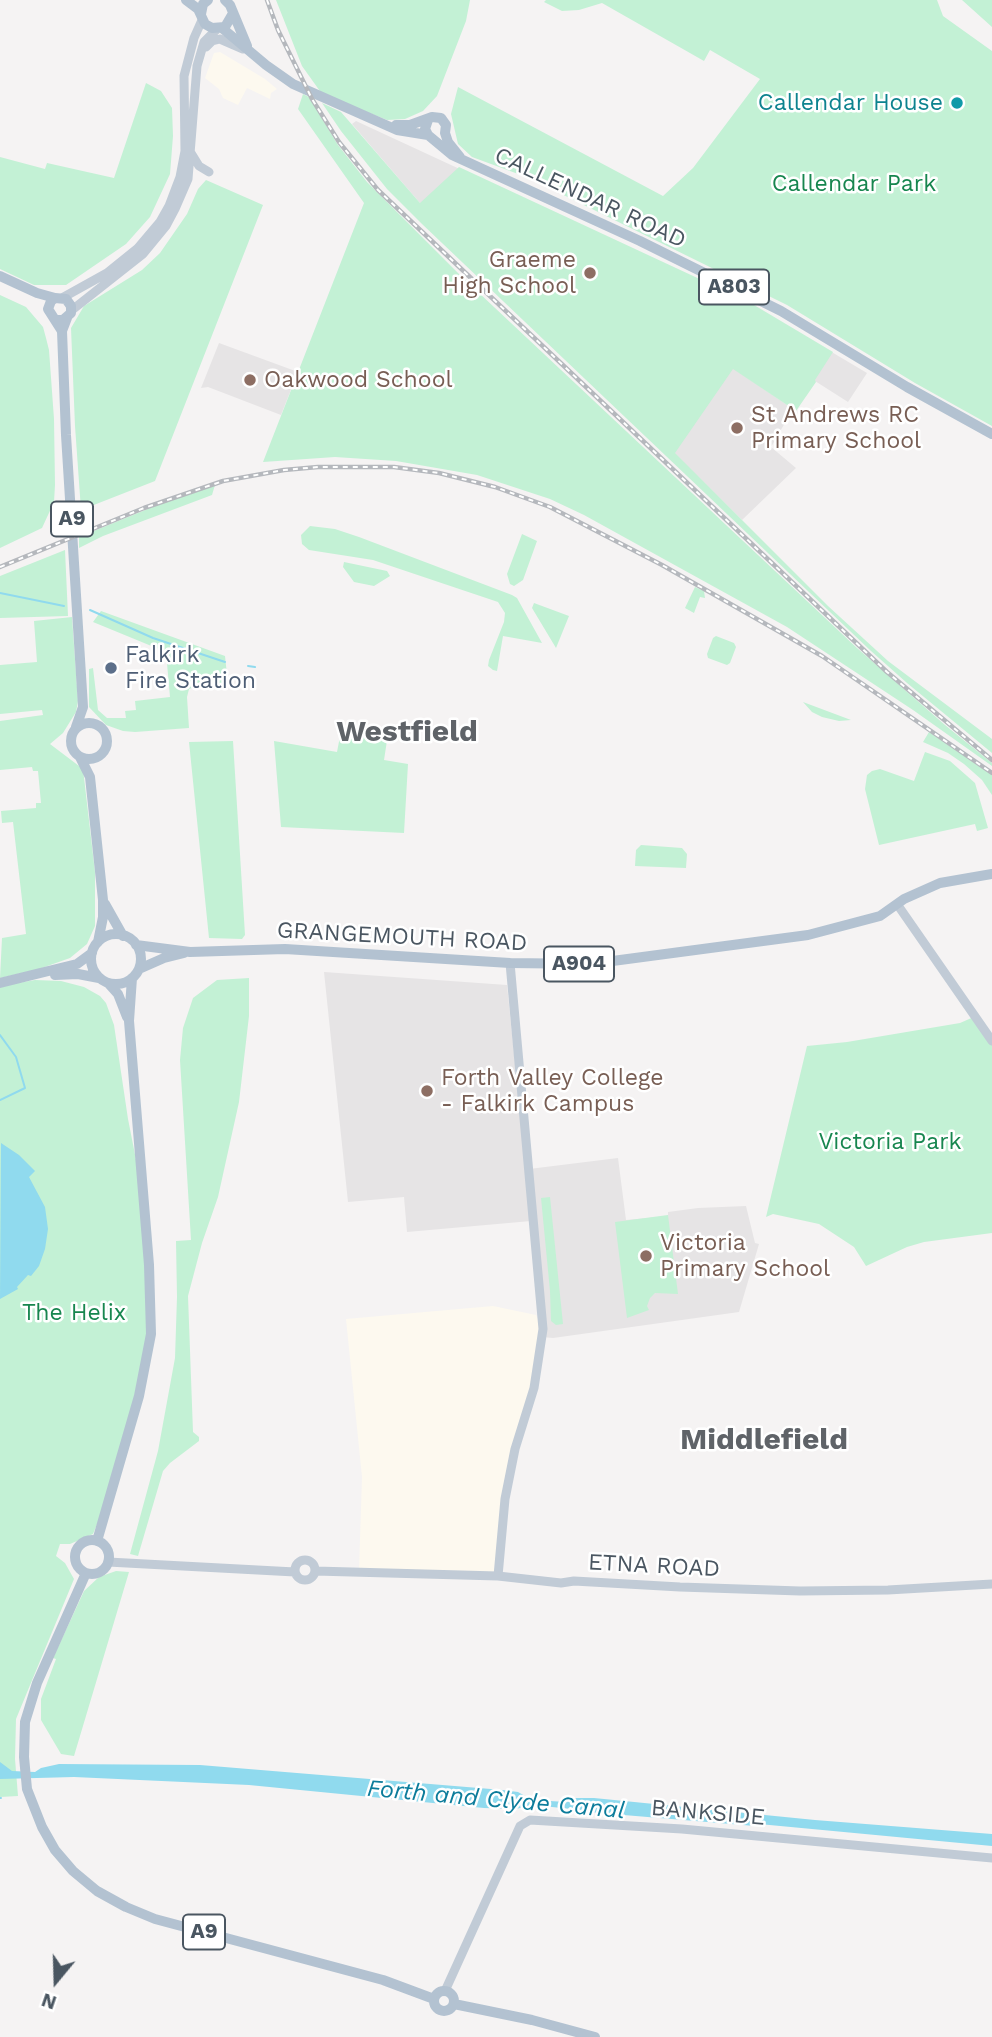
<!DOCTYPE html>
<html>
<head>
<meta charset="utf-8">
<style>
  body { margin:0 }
  #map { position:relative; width:992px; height:2037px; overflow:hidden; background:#f5f3f3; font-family:"Work Sans",sans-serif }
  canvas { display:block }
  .north { position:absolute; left:21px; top:1946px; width:70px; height:70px; -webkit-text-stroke:5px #fff; paint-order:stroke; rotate:199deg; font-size:19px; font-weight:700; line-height:28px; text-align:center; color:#4a5661 }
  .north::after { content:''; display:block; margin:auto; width:24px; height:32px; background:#4a5661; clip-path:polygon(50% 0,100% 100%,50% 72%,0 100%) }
</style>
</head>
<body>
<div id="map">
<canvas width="992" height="2037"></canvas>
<div class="north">N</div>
</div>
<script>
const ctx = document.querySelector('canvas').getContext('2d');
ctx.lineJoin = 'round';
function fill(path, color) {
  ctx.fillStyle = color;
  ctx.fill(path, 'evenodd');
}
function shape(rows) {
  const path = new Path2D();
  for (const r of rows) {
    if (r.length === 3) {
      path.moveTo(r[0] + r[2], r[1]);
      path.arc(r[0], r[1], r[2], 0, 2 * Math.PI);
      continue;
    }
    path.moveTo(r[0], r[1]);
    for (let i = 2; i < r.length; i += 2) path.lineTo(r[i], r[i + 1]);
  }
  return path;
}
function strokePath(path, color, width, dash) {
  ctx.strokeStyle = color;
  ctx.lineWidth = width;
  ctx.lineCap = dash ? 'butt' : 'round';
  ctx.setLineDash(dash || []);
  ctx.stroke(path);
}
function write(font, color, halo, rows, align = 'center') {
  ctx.font = font + ' "Work Sans",sans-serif';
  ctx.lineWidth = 5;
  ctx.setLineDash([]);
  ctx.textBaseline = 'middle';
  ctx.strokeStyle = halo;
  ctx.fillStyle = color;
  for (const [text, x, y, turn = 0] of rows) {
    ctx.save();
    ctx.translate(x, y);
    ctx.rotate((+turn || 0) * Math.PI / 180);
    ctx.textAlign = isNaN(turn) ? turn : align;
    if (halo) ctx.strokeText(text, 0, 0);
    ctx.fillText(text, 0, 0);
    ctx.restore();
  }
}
fill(shape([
  [220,52,265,79,277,89,271,93,270,99,247,88,238,105,223,98,219,89,205,78,214,53],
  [493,1306,536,1315,543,1329,542,1341,515,1449,498,1576,359,1571,362,1477,346,1319]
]), '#fdf9ef');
fill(shape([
  [356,121,749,303,867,373,848,402,815,381,733,368,793,409,771,447,796,468,742,520,420,203,352,124],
  [219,343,298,372,281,415,208,387,201,388],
  [324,972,507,985,531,1221,407,1232,404,1197,348,1202],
  [618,1158,626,1220,668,1216,668,1212,698,1208,746,1206,755,1243,759,1244,739,1312,553,1338,542,1337,529,1169]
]), '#e6e4e5');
fill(shape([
  [276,0,470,0,466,21,437,96,423,111,405,119,387,120,322,94,302,66],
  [546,0,937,0,943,16,992,51,992,426,915,383,787,305,529,178,472,157,458,144,451,114,458,87,663,196,693,168,760,79,710,50,704,61,602,3,579,10,562,11,544,2],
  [962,0,992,0,992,27],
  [146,83,161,91,172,108,173,136,170,174,150,217,126,244,66,285,34,285,0,269,0,157,45,169,47,163,114,178],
  [303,94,309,97,338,145,367,182,461,276,857,648,945,725,992,763,992,766,913,710,787,627,584,515,550,499,477,475,396,461,335,457,263,462,364,203,298,109],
  [322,103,341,112,420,203,459,167,749,302,833,352,815,380,816,382,796,411,733,369,675,453,828,606,888,661,992,739,992,753,907,683,871,651,422,224,387,189,341,131],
  [206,180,263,205,155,481,81,510,75,426,71,328,84,306,142,270,160,253,187,214,198,189],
  [0,295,26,307,43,327,46,338,49,350,54,419,55,485,54,502,42,528,0,548],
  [215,485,212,495,103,536,79,548,79,537,155,506],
  [310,526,335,529,359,537,512,595,517,598,542,643,503,636,497,671,493,670,488,666,489,660,504,622,505,613,498,602,373,560,309,550,302,544,301,535],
  [522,534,537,541,523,580,514,586,510,584,507,574],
  [65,550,68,616,0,618,0,576],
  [344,562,387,571,390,576,374,586,354,582,343,567],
  [695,587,704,591,705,598,700,597,694,613,685,608],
  [534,603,569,616,556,648,532,608],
  [101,611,225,656,228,684,197,686,189,689,187,697,189,728,135,732,123,731,106,725,89,707,89,669,93,668,98,710,107,718,126,718,125,711,136,710,135,701,170,697,166,652,93,622],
  [72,617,78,701,76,712,63,733,50,744,83,769,95,872,95,926,87,944,70,958,39,969,0,978,2,938,26,934,13,822,2,823,1,811,36,808,36,803,41,803,38,771,33,771,32,767,0,770,0,721,43,715,42,710,0,714,0,665,37,662,34,621],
  [716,636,734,643,736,647,730,663,727,665,708,658,707,654,713,638],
  [803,702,851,720,839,721,822,717,812,712],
  [342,726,348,727,350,734,363,736,366,730,388,734,384,760,408,764,404,833,281,827,274,741,337,752],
  [929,732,992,775,992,795,982,780,964,764,948,753,923,742],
  [233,741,245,935,242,939,209,938,189,742],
  [925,752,950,761,975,783,988,828,977,831,975,824,879,845,865,789,867,775,872,771,880,769,914,781],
  [641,845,682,848,687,854,686,868,635,866,636,850],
  [249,978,249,1016,239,1102,218,1197,202,1243,188,1296,193,1432,199,1437,199,1441,170,1463,163,1471,138,1556,130,1554,158,1451,175,1358,177,1297,176,1241,191,1240,180,1060,183,1028,193,998,217,980],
  [35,980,61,981,84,987,100,996,106,1003,114,1025,128,1119,143,1195,151,1334,115,1481,93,1534,70,1544,60,1544,56,1556,65,1563,74,1579,16,1719,15,1759,18,1796,0,1797,0,986],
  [976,1016,992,1041,992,1233,924,1242,907,1247,866,1266,854,1247,819,1224,773,1214,766,1217,807,1046,847,1042,960,1023],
  [550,1197,563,1324,556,1325,551,1321,550,1291,541,1198],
  [668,1215,678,1294,655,1293,650,1298,647,1306,649,1310,627,1318,615,1222],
  [116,1571,129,1572,74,1756,61,1754,41,1720,41,1699,56,1659,53,1658,84,1591,99,1577]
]), '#c3f1d5');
fill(shape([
  [1,1143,19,1155,35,1171,29,1177,45,1207,48,1229,45,1249,39,1266,31,1276,28,1275,17,1287,18,1289,0,1299],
  [0,1762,12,1771,35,1772,41,1768,59,1764,200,1765,503,1790,518,1792,532,1800,567,1802,569,1798,594,1798,815,1820,992,1834,992,1846,759,1824,755,1826,588,1812,582,1810,532,1805,516,1809,484,1808,249,1785,74,1777,0,1779]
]), '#90daee');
strokePath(shape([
  [0,593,64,606],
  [90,610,153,638,225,662],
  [248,666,255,667],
  [0,1035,16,1057,25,1088,0,1100],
  [0,1798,1,1798]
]), '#90daee', 2);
strokePath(shape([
  [206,47,212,41,220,39,243,49],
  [191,153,199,166,209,172],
  [62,298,107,273,138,248,160,222,169,206,180,177,185,151,184,76,194,38,202,20],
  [72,310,143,254,166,226,175,209,188,179,197,66,204,42,217,29],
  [897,904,992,1041],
  [305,1570,10],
  [108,1562,295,1572],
  [315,1571,498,1576,561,1583,574,1581,680,1587,800,1591,888,1590,992,1584],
  [498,1576,505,1499,515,1449,534,1388,543,1329,510,963],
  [445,1991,520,1826,530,1820,682,1829,992,1858]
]), '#c1cbd6', 9);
strokePath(shape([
  [186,0,198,9,205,24,212,28,225,27,232,15],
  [225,0,230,5,247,46],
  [201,14,203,4,208,0],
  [222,28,266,65,293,84,397,130,428,135],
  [428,120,425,129,428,135,452,155,640,241,781,311,907,387,992,434],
  [396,125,410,125,432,117,441,118,446,125,445,133,448,142,460,157],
  [0,276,37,293,55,298],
  [67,318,62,331,66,435,83,707,76,727],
  [55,320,63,320,71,313,71,306,66,299,55,298,51,301,48,309,62,331],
  [89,741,18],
  [80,757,90,777,103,900,103,917,98,942],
  [105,904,123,936],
  [116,959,25],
  [136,945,190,952,285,949,510,963,590,964,808,935,880,916,904,899,940,883,992,874],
  [139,969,164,958,184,953],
  [55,975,78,974,99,978],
  [0,983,77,964,92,953],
  [109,984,118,994,127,1017],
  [92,1557,17],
  [97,1541,139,1396,151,1334,149,1265,129,1021,132,978],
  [86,1573,37,1683,25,1722,24,1757,27,1789,42,1827,55,1850,73,1871,97,1891,126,1907,155,1919,383,1980,434,1999],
  [444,2001,10],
  [454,2004,532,2020,595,2037]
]), '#b3c2d1', 10);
const rail = shape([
  [267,0,278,30,312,99,339,142,378,190,887,672,992,760],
  [0,567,144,508,223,481,284,470,318,467,394,467,439,473,495,487,550,507,662,565,822,656,992,773]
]);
strokePath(rail, '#b5b8bd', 4.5);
strokePath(rail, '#fff', 2, [5]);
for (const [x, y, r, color] of [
  [957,103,7,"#0f9aa8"],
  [590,273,7,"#8d6e63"],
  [250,380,7,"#8d6e63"],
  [737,428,7,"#8d6e63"],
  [111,668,7,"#5c6f8a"],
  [427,1091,7,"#8d6e63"],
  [646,1256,7,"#8d6e63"]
]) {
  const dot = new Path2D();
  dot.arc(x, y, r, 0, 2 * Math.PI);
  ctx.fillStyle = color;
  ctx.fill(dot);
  strokePath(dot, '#fff', 2.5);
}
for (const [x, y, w] of [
  [734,287,70],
  [72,519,42],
  [579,964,70],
  [204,1932,42]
]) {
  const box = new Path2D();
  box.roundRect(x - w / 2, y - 17.5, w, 35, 5);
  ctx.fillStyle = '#fff';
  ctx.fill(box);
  strokePath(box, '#4a5661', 2);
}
write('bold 21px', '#4a5661', null, [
  ["A803",734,287],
  ["A9",72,519],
  ["A904",579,964],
  ["A9",204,1932]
]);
write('23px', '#0d838f', '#fff', [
  ["Callendar House",943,103]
], 'right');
write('23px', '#17864f', '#fff', [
  ["Callendar Park",854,184],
  ["Victoria Park",890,1142],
  ["The Helix",74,1313]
]);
write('23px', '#4a5661', '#fff', [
  ["CALLENDAR ROAD",590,198,25],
  ["GRANGEMOUTH ROAD",402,937,3],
  ["ETNA ROAD",654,1566,3],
  ["BANKSIDE",708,1813,5]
]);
write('23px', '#785e54', '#fff', [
  ["Graeme",576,260,"right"],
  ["High School",576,286,"right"],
  ["Oakwood School",264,380],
  ["St Andrews RC",751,415],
  ["Primary School",751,441],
  ["Forth Valley College",441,1078],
  ["- Falkirk Campus",441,1104],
  ["Victoria",660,1243],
  ["Primary School",660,1269]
], 'left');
write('23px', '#4e5e75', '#fff', [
  ["Falkirk",125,655],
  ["Fire Station",125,681]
], 'left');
write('italic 24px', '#0c7c9b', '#fff', [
  ["Forth and Clyde Canal",496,1800,5]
]);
write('bold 30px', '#5f6368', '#fff', [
  ["Westfield",407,732],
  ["Middlefield",764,1440]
]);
</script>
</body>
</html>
